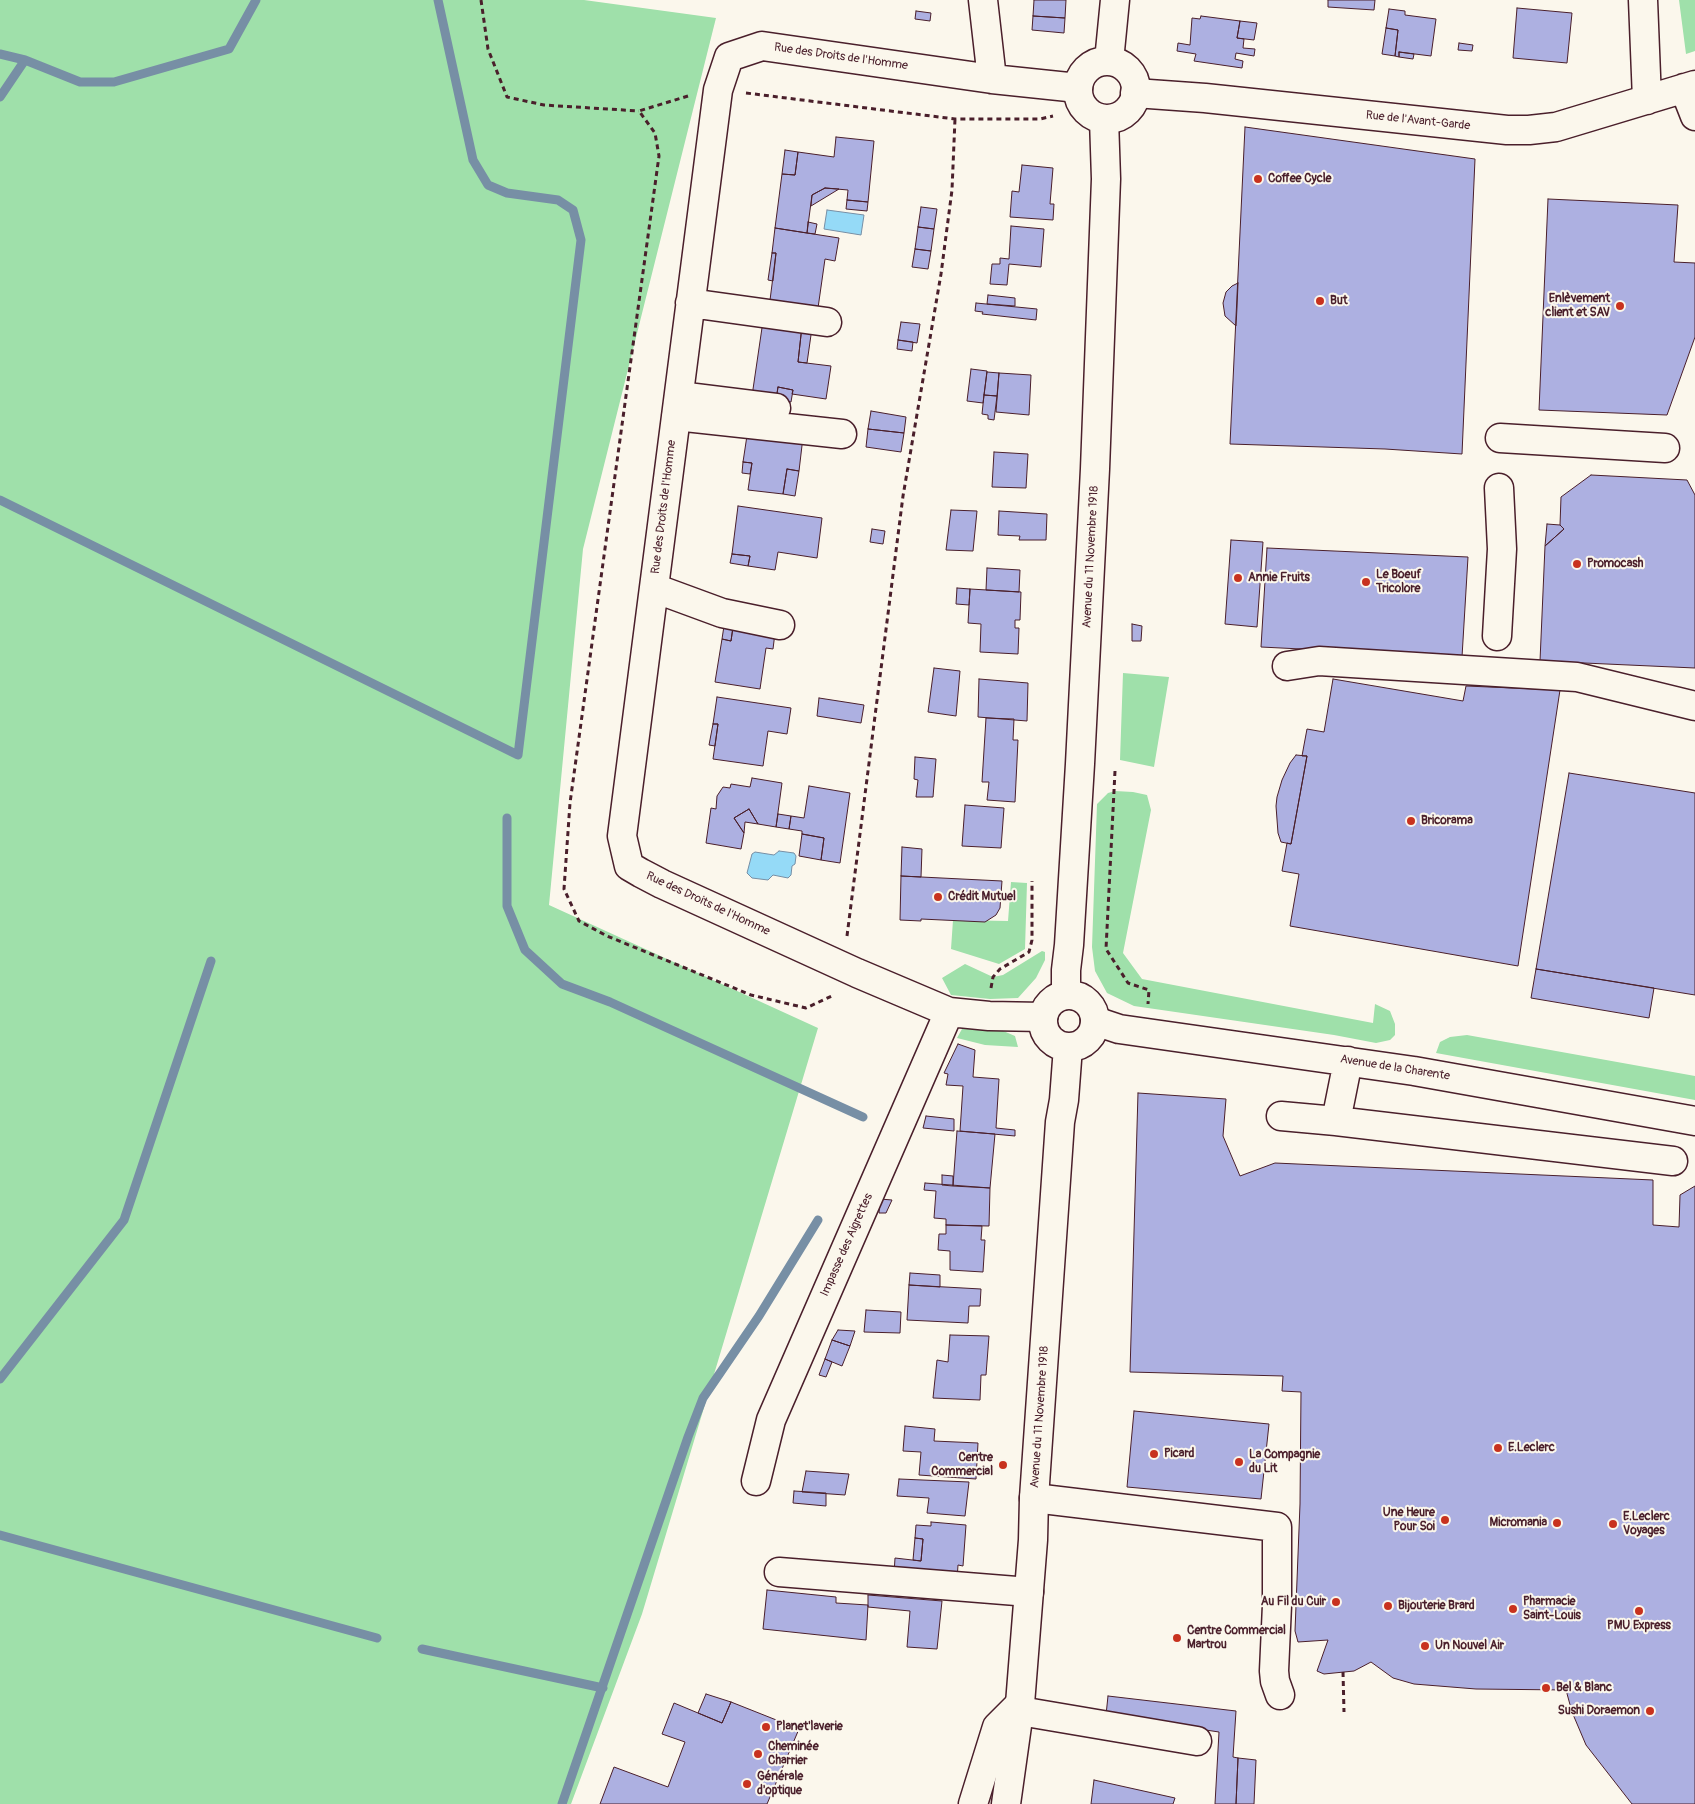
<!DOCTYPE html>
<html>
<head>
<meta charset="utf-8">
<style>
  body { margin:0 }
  canvas { display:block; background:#fbf7ec }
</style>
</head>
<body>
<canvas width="1695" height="1804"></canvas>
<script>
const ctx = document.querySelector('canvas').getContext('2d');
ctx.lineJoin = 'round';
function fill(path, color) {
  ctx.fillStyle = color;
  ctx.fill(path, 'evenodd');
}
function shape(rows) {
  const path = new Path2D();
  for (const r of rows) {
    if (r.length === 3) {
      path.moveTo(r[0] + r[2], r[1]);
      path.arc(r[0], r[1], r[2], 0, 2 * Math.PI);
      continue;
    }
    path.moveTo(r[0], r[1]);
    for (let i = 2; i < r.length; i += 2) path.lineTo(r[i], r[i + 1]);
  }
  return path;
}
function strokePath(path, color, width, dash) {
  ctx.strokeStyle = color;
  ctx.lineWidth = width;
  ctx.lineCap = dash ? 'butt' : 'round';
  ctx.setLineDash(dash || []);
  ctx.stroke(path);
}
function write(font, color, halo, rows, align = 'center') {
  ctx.font = font + ' Pangolin,sans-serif';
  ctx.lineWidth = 4;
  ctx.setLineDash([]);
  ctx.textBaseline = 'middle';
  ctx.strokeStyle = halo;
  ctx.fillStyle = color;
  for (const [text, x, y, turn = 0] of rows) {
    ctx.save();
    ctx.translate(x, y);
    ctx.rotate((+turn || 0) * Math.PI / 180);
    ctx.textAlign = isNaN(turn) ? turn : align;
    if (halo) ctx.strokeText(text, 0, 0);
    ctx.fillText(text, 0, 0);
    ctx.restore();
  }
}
fill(shape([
  [0,0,584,0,716,18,583,549,549,905,818,1028,642,1614,571,1804,0,1804],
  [1679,0,1695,0,1695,51,1686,54],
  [1123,673,1169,677,1154,767,1120,760],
  [1115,791,1133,792,1147,795,1151,810,1123,953,1142,979,1373,1023,1375,1004,1390,1011,1395,1024,1395,1035,1390,1040,1376,1043,1334,1035,1134,1006,1107,993,1095,971,1092,947,1097,804,1108,793],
  [1011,882,1027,883,1025,949,999,964,951,949,953,920,1008,921],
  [1042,951,1045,952,1045,960,1036,978,1018,998,990,999,951,995,942,978,965,964,993,977,1003,975],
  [987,1028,1001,1030,1015,1036,1018,1047,985,1045,957,1038,962,1029],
  [1467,1035,1695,1076,1695,1100,1436,1053,1440,1042,1450,1037]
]), '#9fe0aa');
const water = shape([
  [827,210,864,215,861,235,824,229,827,210],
  [779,851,794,853,796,856,795,864,792,866,791,875,788,878,773,875,768,880,752,878,747,873,752,854,755,852,774,855,779,851]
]);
fill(water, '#95daf7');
strokePath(water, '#778fa5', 1);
strokePath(shape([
  [0,54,25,60,80,82,114,82,229,49,256,0],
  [0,97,25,60],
  [0,500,518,755,581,240,573,210,558,200,507,193,488,185,473,160,438,0],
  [507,818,507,906,525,950,562,984,610,1002,863,1117],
  [0,1379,124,1220,211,961],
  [0,1535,377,1638],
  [422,1649,603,1688],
  [562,1804,688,1437,703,1398,759,1316,818,1220]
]), '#778fa5', 9);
const building = shape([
  [1034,0,1066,0,1065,18,1033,16,1034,0],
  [1328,0,1375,0,1374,10,1328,7,1328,0],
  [1517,8,1572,13,1567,63,1513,58,1517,8],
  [1389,9,1405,11,1405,15,1436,19,1431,56,1399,52,1399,57,1395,56,1398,30,1386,28,1389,9],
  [916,11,931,13,930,21,915,19,916,11],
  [1033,16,1065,18,1064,33,1032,30,1033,16],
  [1201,16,1240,21,1237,38,1244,39,1243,48,1255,49,1254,56,1236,53,1235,59,1243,61,1242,68,1194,61,1196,54,1177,51,1178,43,1190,45,1192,18,1200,19,1201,16],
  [1240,21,1257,23,1254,40,1237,38,1240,21],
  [1386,28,1398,30,1395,56,1382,54,1386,28],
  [1459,43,1473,45,1472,51,1458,50,1459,43],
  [1399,52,1414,54,1413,59,1399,57,1399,52],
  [1245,127,1475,159,1462,454,1385,449,1230,444,1245,127],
  [836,137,874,141,868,202,847,200,848,190,825,188,812,195,807,233,775,228,782,174,795,175,798,152,834,157,836,137],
  [785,150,798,152,795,175,782,174,785,150],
  [1022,165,1053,168,1050,204,1054,204,1053,220,1010,217,1012,191,1019,192,1022,165],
  [825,188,839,189,811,206,812,195,825,188],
  [1548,199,1678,205,1674,262,1695,263,1695,337,1667,415,1539,410,1548,199],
  [847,200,868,202,867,211,846,209,847,200],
  [921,207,937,209,934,229,918,227,921,207],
  [808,222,817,224,815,234,807,233,808,222],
  [1011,226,1044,229,1041,267,1009,264,1007,285,990,284,992,264,1000,264,1000,258,1009,259,1011,226],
  [918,227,934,229,931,251,915,249,918,227],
  [775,228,839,238,835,261,825,259,817,315,769,308,776,253,772,253,775,228],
  [915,249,931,251,928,269,912,267,915,249],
  [772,253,776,253,773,281,768,280,772,253],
  [1238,283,1237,307,1236,326,1225,316,1223,303,1226,292,1232,286,1238,283],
  [988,295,1015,298,1015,306,987,304,988,295],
  [976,303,1037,309,1036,320,982,314,983,312,975,311,976,303],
  [763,321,802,326,798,362,831,366,826,399,792,394,793,390,778,387,776,400,752,396,763,321],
  [901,322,920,324,917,343,898,340,901,322],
  [802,326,812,328,807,363,798,362,802,326],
  [898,340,913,342,912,351,897,349,898,340],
  [971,369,987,371,983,403,967,401,971,369],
  [987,372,999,373,997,396,984,395,987,372],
  [999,373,1031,375,1029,415,996,412,999,373],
  [778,387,793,390,791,402,776,400,778,387],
  [984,395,997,396,994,420,988,419,988,415,982,414,984,395],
  [871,411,906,417,904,433,868,429,871,411],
  [748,429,803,437,799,471,787,469,783,494,748,490,752,463,743,462,748,429],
  [868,429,904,433,901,452,866,447,868,429],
  [994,452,1028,454,1026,488,992,487,994,452],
  [743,462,752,463,750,474,742,473,743,462],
  [787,469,799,471,795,496,783,494,787,469],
  [1591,475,1687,480,1695,495,1695,668,1540,661,1545,546,1564,529,1560,525,1561,497,1591,475],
  [738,506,822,518,817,558,778,552,775,570,748,566,750,556,732,554,738,506],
  [951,510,977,511,973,551,946,550,951,510],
  [999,511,1047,514,1046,540,1019,540,1020,536,998,535,999,511],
  [1547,524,1560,525,1564,529,1545,546,1547,524],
  [872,529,885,531,883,544,870,542,872,529],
  [1231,540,1263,542,1257,627,1225,624,1231,540],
  [1267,548,1468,557,1462,657,1261,647,1267,548],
  [732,554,750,556,748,566,730,563,732,554],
  [987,568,1020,570,1019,592,986,590,987,568],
  [957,588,970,589,969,605,956,604,957,588],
  [970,589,1021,592,1020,620,1015,620,1015,628,1019,628,1018,654,980,652,981,624,968,623,970,589],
  [1132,624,1142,626,1141,641,1132,641,1132,624],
  [724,626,733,627,731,641,722,639,724,626],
  [733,627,775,633,773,649,766,648,760,689,715,682,722,639,731,641,733,627],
  [934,668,960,671,956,716,928,712,934,668],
  [979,679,1028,683,1027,721,978,717,979,679],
  [1333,679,1463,701,1466,686,1560,690,1518,966,1290,926,1299,874,1282,871,1287,843,1291,844,1307,756,1302,756,1304,745,1307,729,1324,732,1333,679],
  [717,697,791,708,787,734,768,731,763,766,713,759,718,724,713,724,717,697],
  [819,698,864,705,861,723,817,716,819,698],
  [986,718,1014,719,1013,740,1018,740,1015,802,987,800,989,782,982,782,986,718],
  [713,724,718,724,715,746,709,745,713,724],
  [1296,755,1307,756,1291,844,1281,842,1278,833,1276,806,1277,797,1282,780,1290,763,1296,755],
  [915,757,936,759,933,797,916,797,918,780,914,779,915,757],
  [1569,773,1695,793,1695,995,1536,969,1569,773],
  [752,778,782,783,776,827,758,824,749,809,734,818,744,833,741,849,706,843,711,808,716,809,717,796,723,787,730,788,731,784,750,787,752,778],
  [809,786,850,793,840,863,821,860,824,838,802,834,802,831,789,829,791,816,804,818,809,786],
  [965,805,1004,808,1001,848,962,846,965,805],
  [749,809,758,824,745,822,744,833,734,818,749,809],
  [778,814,791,816,789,829,776,827,778,814],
  [802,834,824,838,821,860,799,856,802,834],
  [902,847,922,849,921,877,901,876,902,847],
  [901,876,1002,881,1000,908,996,915,985,922,921,919,921,921,900,920,901,876],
  [1536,969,1654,988,1649,1018,1531,998,1536,969],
  [958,1044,975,1050,973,1077,999,1079,996,1128,1015,1130,1015,1136,960,1131,963,1086,946,1085,948,1074,944,1073,958,1044],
  [1138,1093,1226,1099,1223,1136,1240,1176,1275,1163,1653,1180,1653,1225,1679,1227,1680,1195,1695,1186,1695,1804,1632,1804,1586,1745,1572,1712,1566,1690,1476,1689,1414,1684,1393,1678,1371,1662,1354,1671,1324,1674,1317,1671,1328,1640,1298,1642,1295,1631,1300,1504,1301,1392,1282,1391,1283,1376,1130,1372,1138,1093],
  [926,1116,954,1119,954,1131,923,1128,926,1116],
  [957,1131,995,1134,990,1188,953,1186,957,1131],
  [942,1175,953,1176,953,1186,942,1185,942,1175],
  [925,1183,990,1188,989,1226,946,1225,946,1219,934,1218,936,1191,924,1190,925,1183],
  [880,1199,892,1200,886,1213,879,1213,880,1199],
  [946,1225,982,1226,981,1240,985,1240,983,1272,950,1270,950,1251,938,1250,939,1234,946,1234,946,1225],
  [910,1273,940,1275,940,1287,909,1285,910,1273],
  [909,1285,981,1289,980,1306,969,1306,968,1323,907,1320,909,1285],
  [866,1310,901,1312,900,1333,864,1332,866,1310],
  [838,1330,855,1331,850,1346,832,1340,838,1330],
  [950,1335,989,1336,986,1375,981,1375,980,1400,933,1398,937,1360,948,1362,950,1335],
  [832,1340,850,1346,842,1366,825,1359,832,1340],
  [825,1359,832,1362,826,1377,819,1375,825,1359],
  [1134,1411,1269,1424,1261,1499,1127,1487,1134,1411],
  [905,1426,935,1429,934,1441,978,1443,976,1479,919,1475,921,1452,903,1451,905,1426],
  [806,1471,849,1474,845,1495,802,1492,806,1471],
  [899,1479,969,1482,965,1516,927,1513,929,1498,897,1496,899,1479],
  [794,1491,826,1493,826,1506,793,1503,794,1491],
  [931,1522,966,1525,963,1566,958,1565,957,1580,894,1574,895,1558,921,1561,923,1539,915,1538,916,1525,931,1526,931,1522],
  [915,1538,923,1539,921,1561,913,1560,915,1538],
  [767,1590,836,1597,836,1603,868,1605,866,1640,763,1629,767,1590],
  [868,1595,942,1601,937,1649,907,1647,910,1611,868,1607,868,1595],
  [706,1694,731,1702,722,1723,698,1713,706,1694],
  [1108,1696,1236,1711,1233,1757,1238,1758,1236,1804,1215,1804,1219,1732,1106,1715,1108,1696],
  [731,1702,799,1729,767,1804,600,1804,614,1767,668,1787,685,1742,662,1734,674,1703,722,1723,731,1702],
  [1238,1758,1256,1760,1254,1804,1236,1804,1238,1758],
  [1094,1780,1175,1798,1173,1804,1091,1804,1094,1780]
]);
fill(building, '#adb0e1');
strokePath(building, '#4a1f2b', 1);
const minor = shape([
  [983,0,992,79],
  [1643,0,1647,100],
  [1684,88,1695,116],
  [1135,93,1205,98,1507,130,1529,130,1556,127,1695,85],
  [690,303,827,322],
  [679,396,776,408],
  [676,416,842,434],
  [1500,438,1665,448],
  [654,588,722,613,780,625],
  [1497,636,1502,549,1499,488],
  [1287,666,1319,661,1577,677,1695,706],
  [1043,1017,989,1016,949,1012,857,973,662,884,641,873,629,866,622,836,718,90,729,57,762,46,992,79,1078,88],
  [1095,1021,1119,1029,1414,1071,1695,1121],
  [1348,1061,1336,1121,1673,1161],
  [1281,1116,1336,1121],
  [756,1481,771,1420,949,1012],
  [1034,1498,1277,1527,1277,1605,1274,1671,1275,1681,1280,1695],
  [779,1572,1029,1592],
  [1020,1711,1197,1741],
  [973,1804,997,1727,1020,1704]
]);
const major = shape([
  [1109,61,1115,0],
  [1107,90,29],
  [1066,995,1066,970,1069,945,1080,764,1095,469,1106,179,1104,119],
  [1069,1021,26],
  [1006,1804,1020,1704,1033,1540,1034,1498,1060,1122,1064,1100,1068,1047]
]);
strokePath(minor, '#4a1f2b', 31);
strokePath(major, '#4a1f2b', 31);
strokePath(shape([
  [481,0,488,49,507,97,544,105,639,111],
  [746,93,955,119,1040,119,1053,116],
  [688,96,639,111,655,133,659,156,570,803,564,889,579,921,607,936,751,995,806,1008,834,995],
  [1115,771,1106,949,1128,983,1149,990,1148,1004],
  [847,936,903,496,941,274,952,190,955,119],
  [991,988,993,977,1000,969,1029,952,1032,940,1032,881],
  [1343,1672,1344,1712]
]), '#4a1f2b', 3, [5, 4]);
strokePath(minor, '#fbf7ec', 28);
strokePath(major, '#fbf7ec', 28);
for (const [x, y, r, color] of [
  [1258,179,5,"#c8321e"],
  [1320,301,5,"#c8321e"],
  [1620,306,5,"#c8321e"],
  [1577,564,5,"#c8321e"],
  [1238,578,5,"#c8321e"],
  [1366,582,5,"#c8321e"],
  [1411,821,5,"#c8321e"],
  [938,897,5,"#c8321e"],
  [1498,1448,5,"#c8321e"],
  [1154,1454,5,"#c8321e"],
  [1239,1462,5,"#c8321e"],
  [1003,1465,5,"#c8321e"],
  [1445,1520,5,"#c8321e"],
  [1557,1523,5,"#c8321e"],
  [1613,1524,5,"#c8321e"],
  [1336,1602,5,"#c8321e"],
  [1388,1606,5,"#c8321e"],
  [1513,1609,5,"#c8321e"],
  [1639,1611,5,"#c8321e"],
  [1177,1638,5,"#c8321e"],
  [1425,1646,5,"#c8321e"],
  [1546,1688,5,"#c8321e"],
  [1650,1711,5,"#c8321e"],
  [766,1727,5,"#c8321e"],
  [758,1754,5,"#c8321e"],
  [747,1784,5,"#c8321e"]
]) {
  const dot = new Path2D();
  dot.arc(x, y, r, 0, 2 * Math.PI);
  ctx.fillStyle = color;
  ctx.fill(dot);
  strokePath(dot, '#fbf7ec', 2);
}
write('12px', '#4a1f2b', '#fbf7ec', [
  ["Rue des Droits de l'Homme",841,57,8],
  ["Rue de l'Avant-Garde",1418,121,6],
  ["Rue des Droits de l'Homme",664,507,-83],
  ["Avenue du 11 Novembre 1918",1091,557,-87],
  ["Rue des Droits de l'Homme",708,904,25],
  ["Avenue de la Charente",1395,1068,9],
  ["Impasse des Aigrettes",847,1245,-66],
  ["Avenue du 11 Novembre 1918",1040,1417,-86]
]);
write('bold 12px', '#4a1f2b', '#fbf7ec', [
  ["Coffee Cycle",1268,179],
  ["Enlèvement",1610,299,"right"],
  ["client et SAV",1610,313,"right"],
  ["But",1330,301],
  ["Promocash",1587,564],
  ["Le Boeuf",1376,575],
  ["Tricolore",1376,589],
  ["Annie Fruits",1248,578],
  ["Bricorama",1421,821],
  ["Crédit Mutuel",948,897],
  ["E.Leclerc",1508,1448],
  ["Picard",1164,1454],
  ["La Compagnie",1249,1455],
  ["du Lit",1249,1469],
  ["Centre",993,1458,"right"],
  ["Commercial",993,1472,"right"],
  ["Une Heure",1435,1513,"right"],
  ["Pour Soi",1435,1527,"right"],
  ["E.Leclerc",1623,1517],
  ["Voyages",1623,1531],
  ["Micromania",1547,1523,"right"],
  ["Au Fil du Cuir",1326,1602,"right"],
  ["Pharmacie",1523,1602],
  ["Saint-Louis",1523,1616],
  ["Bijouterie Brard",1398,1606],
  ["PMU Express",1639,1626,"center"],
  ["Centre Commercial",1187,1631],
  ["Martrou",1187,1645],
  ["Un Nouvel Air",1435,1646],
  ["Bel & Blanc",1556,1688],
  ["Sushi Doraemon",1640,1711,"right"],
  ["Planet'laverie",776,1727],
  ["Cheminée",768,1747],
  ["Charrier",768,1761],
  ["Générale",757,1777],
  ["d'optique",757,1791]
], 'left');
</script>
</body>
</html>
